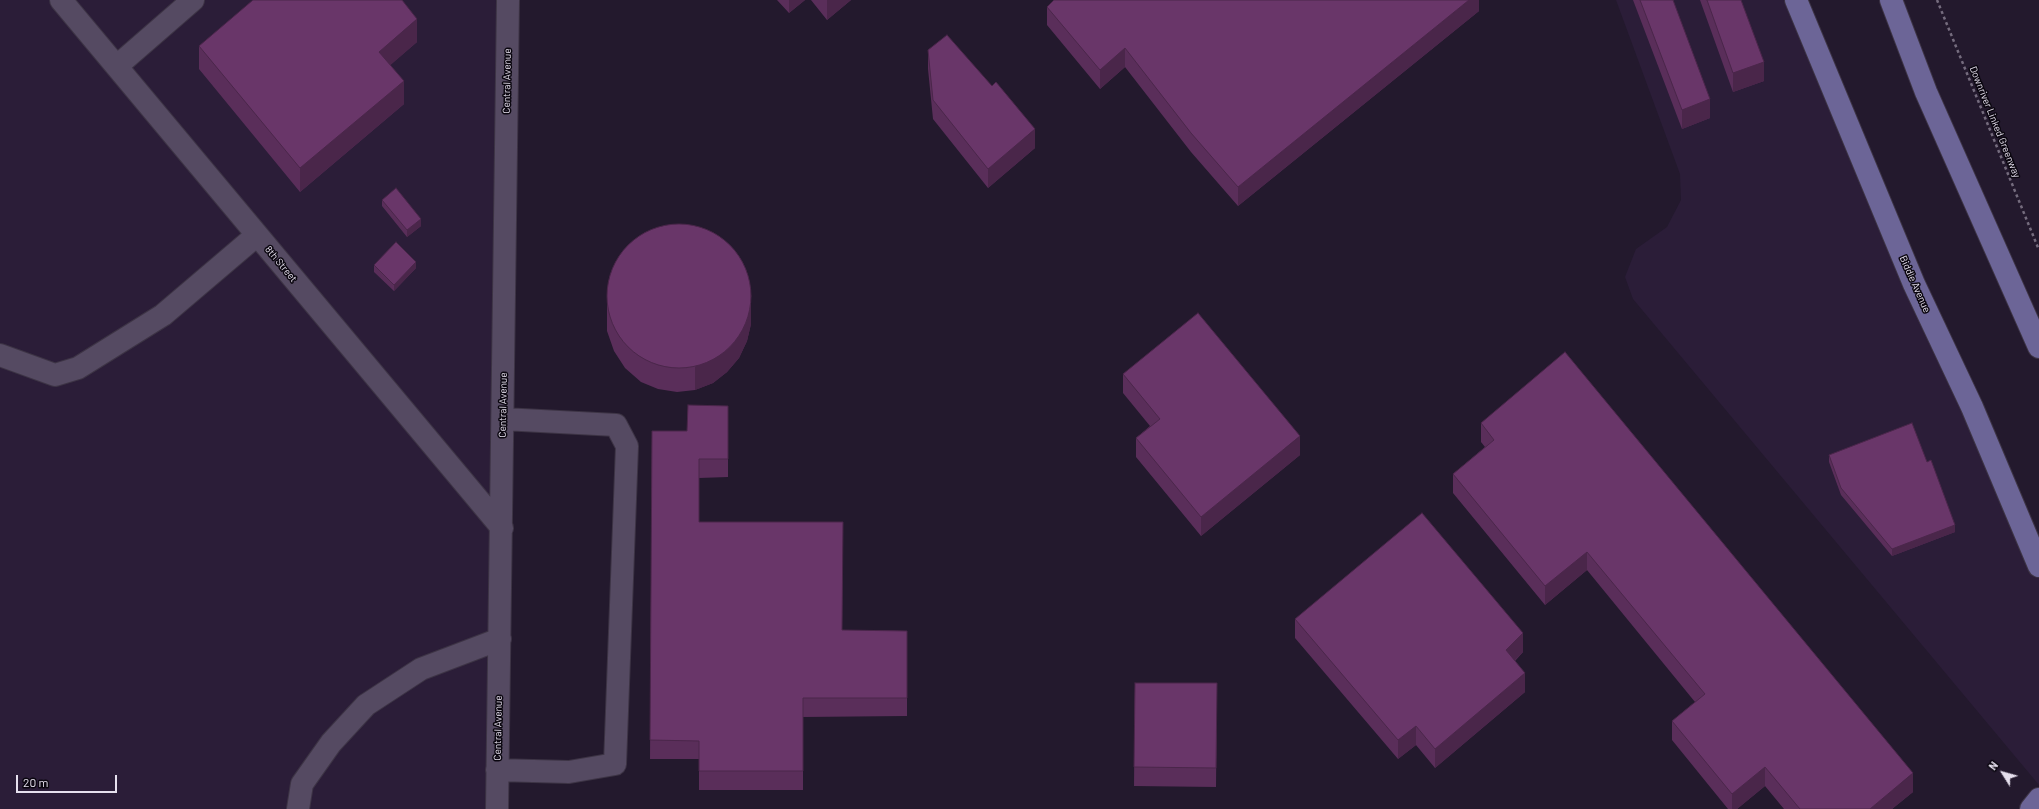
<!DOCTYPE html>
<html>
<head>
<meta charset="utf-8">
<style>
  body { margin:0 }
  #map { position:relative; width:2039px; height:809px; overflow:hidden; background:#23192d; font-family:Barlow,sans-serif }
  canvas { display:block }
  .north { position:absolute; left:1983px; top:753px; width:40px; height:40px; -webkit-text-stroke:3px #0a060f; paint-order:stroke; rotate:307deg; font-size:11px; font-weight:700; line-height:16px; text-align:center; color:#e6e0ee }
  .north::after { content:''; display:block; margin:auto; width:14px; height:18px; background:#e6e0ee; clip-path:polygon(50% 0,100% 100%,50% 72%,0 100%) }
  .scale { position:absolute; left:16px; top:775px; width:101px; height:18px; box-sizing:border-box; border:2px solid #e6e0ee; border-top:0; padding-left:5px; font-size:12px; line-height:14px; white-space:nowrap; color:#e6e0ee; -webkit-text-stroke:3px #0a060f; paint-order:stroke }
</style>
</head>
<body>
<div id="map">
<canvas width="2039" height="809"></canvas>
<div class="north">N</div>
<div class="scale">20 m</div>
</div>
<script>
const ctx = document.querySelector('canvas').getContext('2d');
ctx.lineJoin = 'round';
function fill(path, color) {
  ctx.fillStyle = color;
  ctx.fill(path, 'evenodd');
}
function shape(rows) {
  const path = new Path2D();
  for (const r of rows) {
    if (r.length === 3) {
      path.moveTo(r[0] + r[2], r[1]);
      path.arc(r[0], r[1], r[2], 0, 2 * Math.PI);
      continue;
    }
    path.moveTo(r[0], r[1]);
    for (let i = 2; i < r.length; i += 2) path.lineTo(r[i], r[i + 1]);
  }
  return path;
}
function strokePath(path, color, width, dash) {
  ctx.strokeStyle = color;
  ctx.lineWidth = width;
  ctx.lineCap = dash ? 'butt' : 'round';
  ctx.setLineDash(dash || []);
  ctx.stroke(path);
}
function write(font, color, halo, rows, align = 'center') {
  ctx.font = font + ' Barlow,sans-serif';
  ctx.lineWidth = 3;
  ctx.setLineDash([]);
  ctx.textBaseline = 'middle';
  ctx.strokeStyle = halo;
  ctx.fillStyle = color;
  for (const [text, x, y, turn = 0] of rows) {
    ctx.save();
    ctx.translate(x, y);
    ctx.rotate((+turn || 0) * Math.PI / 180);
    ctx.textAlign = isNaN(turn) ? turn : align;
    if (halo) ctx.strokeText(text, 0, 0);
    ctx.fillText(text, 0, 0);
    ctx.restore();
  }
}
fill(shape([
  [0,0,508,0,497,809,0,809],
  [1616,0,1796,0,2039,572,2039,785,1633,299,1625,277,1636,249,1667,227,1681,200,1680,174]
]), '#2b1d38');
const minor = shape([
  [61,0,502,528],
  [117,66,193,0],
  [0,355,55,375,78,368,163,315,257,235],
  [497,770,569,772,615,764,627,446,616,425,503,419],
  [298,809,302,784,331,743,366,705,421,669,500,639],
  [497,809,508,0]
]);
const major = shape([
  [1796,0,1914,284,1972,407,2039,566],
  [1891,0,1926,92,2039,347],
  [2031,809,2039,799]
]);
strokePath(minor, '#3d3445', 24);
strokePath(major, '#3d3445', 24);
strokePath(shape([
  [1937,0,2039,250]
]), '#756c7e', 2.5, [3, 3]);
strokePath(minor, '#554a62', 22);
strokePath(major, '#6c6597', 22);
fill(shape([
  [777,0,805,0,789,13],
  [811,0,851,0,827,20],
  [1479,0,1479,11,1238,206,1191,152,1125,67,1100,89,1047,25,1047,7],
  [1633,0,1673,0,1710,118,1682,129],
  [1700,0,1741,0,1764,81,1733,92],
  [417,42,390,65,404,104,300,192,199,69,199,46],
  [928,50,1035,148,988,188,933,119,928,69],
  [382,200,421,226,407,237,382,206],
  [374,265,416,268,394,291,374,272],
  [607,287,751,324,747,341,739,358,727,372,713,383,695,390,677,392,658,389,641,382,625,368,614,351,607,331],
  [1123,374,1300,455,1201,536,1136,457,1136,438,1150,426,1123,393],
  [728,406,728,477,699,478,699,522,843,630,907,631,907,716,803,717,803,790,699,790,699,759,650,759,652,431,687,431],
  [1481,423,1913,792,1892,809,1784,809,1765,786,1737,809,1728,809,1672,740,1672,721,1695,702,1587,570,1545,605,1453,493,1453,474,1485,447,1481,442],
  [1829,455,1927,462,1955,532,1892,556,1841,495,1829,462],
  [1295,619,1523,652,1515,661,1525,692,1435,768,1416,745,1398,759,1295,638],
  [1135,683,1217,683,1216,787,1134,786]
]), '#5a2e5a');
fill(shape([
  [789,0,805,0,789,13],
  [827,0,851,0,827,20],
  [1469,0,1479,0,1479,11,1238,206,1238,187],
  [417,19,417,42,379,75,379,52],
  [1125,48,1125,67,1100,89,1100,70],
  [1764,62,1764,81,1733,92,1733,73],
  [404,81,404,104,300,192,300,168],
  [1710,99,1710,118,1682,129,1682,110],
  [1035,129,1035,148,988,188,988,169],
  [421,219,421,226,407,237,407,230],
  [416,262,416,268,394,291,394,285],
  [751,300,751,324,747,341,739,358,727,372,713,383,695,390,695,367],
  [1300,436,1300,455,1201,536,1201,517],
  [1955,525,1955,532,1892,556,1892,549],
  [1587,552,1587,570,1545,605,1545,586],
  [1523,633,1523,652,1506,669,1506,650],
  [1525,673,1525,692,1435,768,1435,749],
  [1416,726,1416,745,1398,759,1398,740],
  [1765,767,1765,786,1737,809,1732,809,1732,794],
  [1913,773,1913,792,1892,809,1870,809]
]), '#4a264a');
const building = shape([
  [253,0,402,0,417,19,379,52,404,81,300,168,199,46,253,0],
  [1054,0,1469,0,1238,187,1191,133,1125,48,1100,70,1047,7,1054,0],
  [1640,0,1673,0,1710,99,1682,110,1640,0],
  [1707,0,1741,0,1764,62,1733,73,1707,0],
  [947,35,992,86,996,82,1035,129,988,169,933,100,928,50,947,35],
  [396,188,421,219,407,230,382,200,396,188],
  [679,296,72],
  [396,242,416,262,394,285,374,265,396,242],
  [1198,313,1300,436,1201,517,1136,438,1160,419,1123,374,1198,313],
  [1565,352,1913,773,1870,809,1800,809,1765,767,1732,794,1672,721,1705,694,1587,552,1545,586,1453,474,1494,440,1481,423,1565,352],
  [688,405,728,406,728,459,699,459,699,522,843,522,842,630,907,631,907,698,803,698,803,771,699,771,699,741,650,740,652,431,687,431,688,405],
  [1912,423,1927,462,1931,460,1955,525,1892,549,1841,488,1829,455,1912,423],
  [1422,513,1523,633,1506,650,1525,673,1435,749,1416,726,1398,740,1295,619,1422,513],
  [1135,683,1217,683,1216,768,1134,767,1135,683]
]);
fill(building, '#693669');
strokePath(building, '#4a264a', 1);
write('10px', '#e6e0ee', '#0a060f', [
  ["Central Avenue",507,81,-89],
  ["Downriver Linked Greenway",1995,122,68],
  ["8th Street",281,264,50],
  ["Biddle Avenue",1915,284,66],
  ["Central Avenue",503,405,-89],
  ["Central Avenue",498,728,-89]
]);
</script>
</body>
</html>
